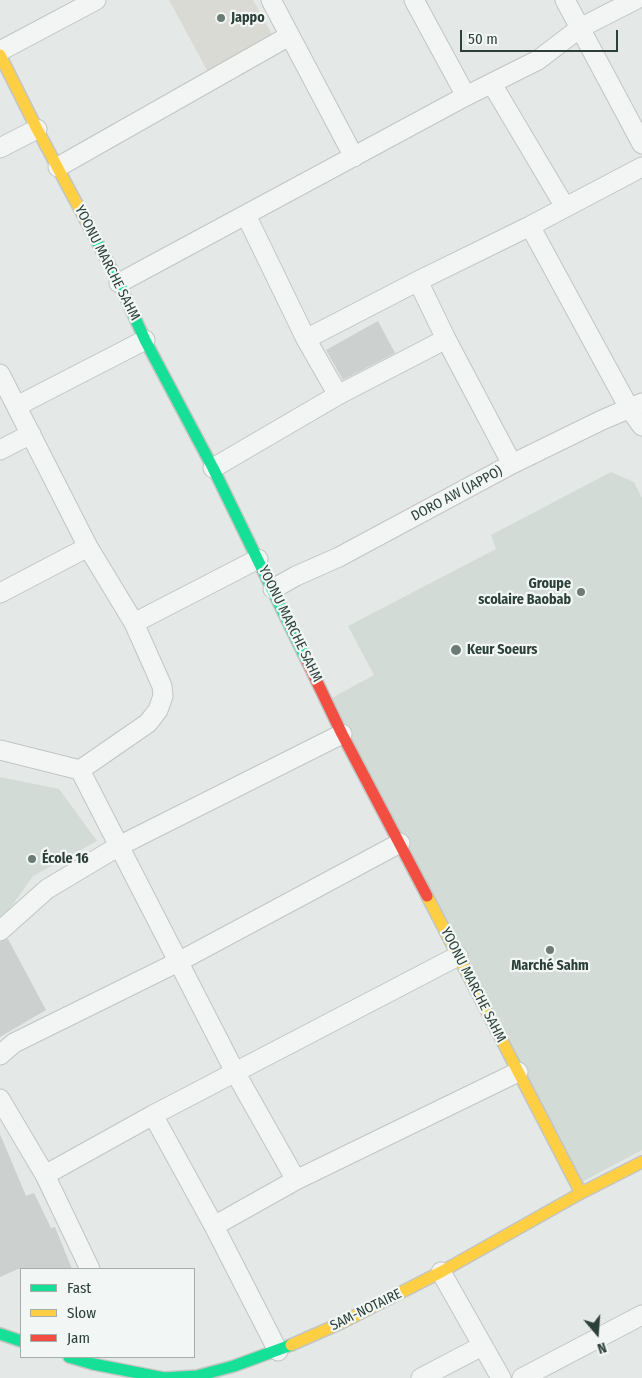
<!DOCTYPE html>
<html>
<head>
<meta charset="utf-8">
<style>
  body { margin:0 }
  #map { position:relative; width:642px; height:1378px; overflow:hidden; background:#e4e8e6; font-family:"Fira Sans Condensed",sans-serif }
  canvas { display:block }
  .legend { position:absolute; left:20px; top:1268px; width:175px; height:90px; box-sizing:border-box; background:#f2f7f5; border:1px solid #a3aeaa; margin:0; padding:6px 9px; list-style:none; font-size:15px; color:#2c4039 }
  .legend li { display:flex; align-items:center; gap:10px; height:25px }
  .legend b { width:25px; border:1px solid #a3aeaa }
  .north { position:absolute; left:572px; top:1308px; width:50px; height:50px; -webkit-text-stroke:4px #f2f7f5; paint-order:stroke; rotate:162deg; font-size:14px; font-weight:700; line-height:20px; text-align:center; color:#2c4039 }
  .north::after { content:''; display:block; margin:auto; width:18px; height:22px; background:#2c4039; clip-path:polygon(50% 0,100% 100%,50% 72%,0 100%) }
  .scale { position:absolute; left:460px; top:30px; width:158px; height:22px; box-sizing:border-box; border:2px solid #2c4039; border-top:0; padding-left:6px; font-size:15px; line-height:18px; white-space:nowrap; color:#2c4039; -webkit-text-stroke:4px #f2f7f5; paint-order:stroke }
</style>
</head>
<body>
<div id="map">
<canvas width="642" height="1378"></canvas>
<ul class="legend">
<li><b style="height:6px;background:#16e098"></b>Fast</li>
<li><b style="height:6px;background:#ffcf43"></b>Slow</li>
<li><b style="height:6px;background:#f24e42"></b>Jam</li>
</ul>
<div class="north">N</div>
<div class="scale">50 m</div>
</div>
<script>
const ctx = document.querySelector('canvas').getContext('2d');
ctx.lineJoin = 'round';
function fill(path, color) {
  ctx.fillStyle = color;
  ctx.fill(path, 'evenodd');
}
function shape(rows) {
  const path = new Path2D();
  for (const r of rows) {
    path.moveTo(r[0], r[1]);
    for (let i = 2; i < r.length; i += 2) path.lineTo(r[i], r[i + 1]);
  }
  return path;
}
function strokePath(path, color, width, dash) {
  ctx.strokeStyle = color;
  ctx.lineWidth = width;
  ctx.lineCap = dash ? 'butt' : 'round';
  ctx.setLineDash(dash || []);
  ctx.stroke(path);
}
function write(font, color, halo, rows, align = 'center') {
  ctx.font = font + ' "Fira Sans Condensed",sans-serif';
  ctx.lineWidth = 4.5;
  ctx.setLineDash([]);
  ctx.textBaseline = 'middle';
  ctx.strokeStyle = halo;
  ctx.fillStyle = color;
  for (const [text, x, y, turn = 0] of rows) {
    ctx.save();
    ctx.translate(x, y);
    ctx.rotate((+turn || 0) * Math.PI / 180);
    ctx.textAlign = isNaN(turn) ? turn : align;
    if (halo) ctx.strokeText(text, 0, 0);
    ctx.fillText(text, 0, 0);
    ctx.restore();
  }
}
fill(shape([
  [611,472,634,482,642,498,642,1150,580,1183,328,700,374,675,348,626,496,549,491,535],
  [0,777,59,789,97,841,33,876,4,917,0,919]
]), '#d3dbd7');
fill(shape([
  [169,0,253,0,273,36,208,72]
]), '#dadad4');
fill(shape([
  [378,321,395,353,343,380,326,350],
  [8,939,46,1010,0,1037,0,942],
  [0,1134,26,1196,34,1193,51,1228,55,1227,72,1269,18,1269,0,1277]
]), '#ccd0cf');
const street = shape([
  [271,0,354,157],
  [414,0,466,96],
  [565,0,642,144],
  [0,51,96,0],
  [492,84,565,207],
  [0,148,37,129],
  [58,167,289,36],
  [246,215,306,339,338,395],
  [530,226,629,408,642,426],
  [418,281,446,339,512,464],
  [119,283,466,96,538,60,580,28,635,0],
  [306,339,418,281,530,226,642,167],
  [0,374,88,547,134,623,162,686,163,696,158,710,148,723,80,770,0,750],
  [17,406,145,340],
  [0,450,31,434],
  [213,468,338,395,446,339],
  [273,589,296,576,339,557,512,464,602,420,642,403],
  [0,593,88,547],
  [134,623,258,559],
  [80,770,235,1072,296,1180],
  [0,931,47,889,119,846,342,734],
  [0,1055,14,1043,178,962,400,843],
  [0,1099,45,1175,90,1269],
  [153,1115,214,1226,278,1351],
  [45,1175,153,1115,458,956],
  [214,1226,296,1180,518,1072],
  [441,1272,501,1378],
  [421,1378,482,1346],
  [522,1378,642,1315]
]);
const fast = shape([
  [94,236,119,283,145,340,213,468,307,661],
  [0,1334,21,1341],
  [69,1357,93,1364,164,1378,197,1376,234,1366,291,1345]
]);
const slow = shape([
  [0,55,37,129,94,236],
  [427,896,581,1193],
  [291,1345,341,1323,441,1272,581,1193,642,1162]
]);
const jam = shape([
  [307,661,342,734,427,896]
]);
strokePath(street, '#c1c5c3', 21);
strokePath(fast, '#c1c5c3', 14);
strokePath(slow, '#c1c5c3', 14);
strokePath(jam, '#c1c5c3', 14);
strokePath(street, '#f3f5f4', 19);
strokePath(fast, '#16e098', 11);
strokePath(slow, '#ffcf43', 11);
strokePath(jam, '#f24e42', 11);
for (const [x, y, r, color] of [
  [221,18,5,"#6c7b76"],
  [581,592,5,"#6c7b76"],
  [456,650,6,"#6c7b76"],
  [32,859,5,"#6c7b76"],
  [550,950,5,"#6c7b76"]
]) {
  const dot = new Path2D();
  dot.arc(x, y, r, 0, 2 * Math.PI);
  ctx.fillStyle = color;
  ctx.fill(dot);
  strokePath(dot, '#f2f7f5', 2);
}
write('bold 14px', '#2c4039', '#f2f7f5', [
  ["Jappo",231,18],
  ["Groupe",571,584,"right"],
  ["scolaire Baobab",571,600,"right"],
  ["Keur Soeurs",467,650],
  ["École 16",42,859],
  ["Marché Sahm",550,966,"center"]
], 'left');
write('14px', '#2c4039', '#f2f7f5', [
  ["YOONU MARCHE SAHM",107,263,63],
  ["DORO AW (JAPPO)",457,494,-28],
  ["YOONU MARCHE SAHM",290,624,64],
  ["YOONU MARCHE SAHM",473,985,63],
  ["SAM-NOTAIRE",366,1310,-26]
]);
</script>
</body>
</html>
